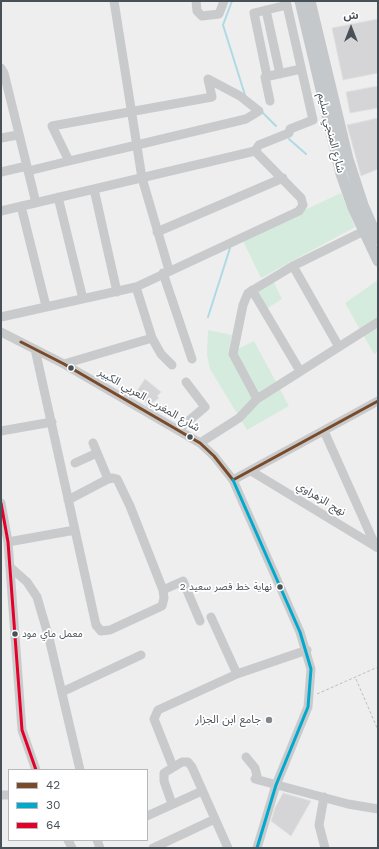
<!DOCTYPE html>
<html>
<head>
<meta charset="utf-8">
<style>
  body { margin:0 }
  #map { position:relative; width:379px; height:849px; overflow:hidden; background:#efeeee; font-family:"Work Sans","Noto Sans Arabic",sans-serif }
  canvas { display:block }
  .frame { position:absolute; inset:0; border:2px solid #485158; pointer-events:none }
  .legend { position:absolute; left:8px; top:769px; width:140px; height:72px; box-sizing:border-box; background:#fff; border:1px solid #b6b9bc; margin:0; padding:5px 7px; list-style:none; font-size:12px; color:#485158 }
  .legend li { display:flex; align-items:center; gap:8px; height:20px }
  .legend b { width:20px; border:1px solid #b6b9bc }
  .north { position:absolute; left:331px; top:8px; width:40px; height:40px; -webkit-text-stroke:3px #fff; paint-order:stroke; rotate:0deg; font-size:11px; font-weight:700; line-height:16px; text-align:center; color:#485158 }
  .north::after { content:''; display:block; margin:auto; width:14px; height:18px; background:#485158; clip-path:polygon(50% 0,100% 100%,50% 72%,0 100%) }
</style>
</head>
<body>
<div id="map">
<canvas width="379" height="849"></canvas>
<div class="frame"></div>
<ul class="legend">
<li><b style="height:5px;background:#7a4b2a"></b>42</li>
<li><b style="height:5px;background:#00a9ce"></b>30</li>
<li><b style="height:5px;background:#e4002b"></b>64</li>
</ul>
<div class="north">ش</div>
</div>
<script>
const ctx = document.querySelector('canvas').getContext('2d');
ctx.lineJoin = 'round';
function fill(path, color) {
  ctx.fillStyle = color;
  ctx.fill(path, 'evenodd');
}
function shape(rows) {
  const path = new Path2D();
  for (const r of rows) {
    path.moveTo(r[0], r[1]);
    for (let i = 2; i < r.length; i += 2) path.lineTo(r[i], r[i + 1]);
  }
  return path;
}
function strokePath(path, color, width, dash) {
  ctx.strokeStyle = color;
  ctx.lineWidth = width;
  ctx.lineCap = dash ? 'butt' : 'round';
  ctx.setLineDash(dash || []);
  ctx.stroke(path);
}
function write(font, color, halo, rows, align = 'center') {
  ctx.font = font + ' "Work Sans","Noto Sans Arabic",sans-serif';
  ctx.lineWidth = 3.5;
  ctx.setLineDash([]);
  ctx.textBaseline = 'middle';
  ctx.strokeStyle = halo;
  ctx.fillStyle = color;
  for (const [text, x, y, turn = 0] of rows) {
    ctx.save();
    ctx.translate(x, y);
    ctx.rotate((+turn || 0) * Math.PI / 180);
    ctx.textAlign = isNaN(turn) ? turn : align;
    if (halo) ctx.strokeText(text, 0, 0);
    ctx.fillText(text, 0, 0);
    ctx.restore();
  }
}
fill(shape([
  [341,193,355,227,261,278,242,239],
  [378,280,378,352,374,354,345,303],
  [273,281,282,299,266,309,256,291],
  [208,330,232,335,228,354,254,341,289,406,247,430,210,369,207,355]
]), '#d5ebdd');
strokePath(shape([
  [232,1,223,25,245,95],
  [262,112,276,126],
  [289,139,306,154],
  [208,317,230,248]
]), '#aedae5', 2);
const building = shape([
  [378,19,378,73,343,80,332,28,378,19],
  [378,86,378,108,350,113,346,92,378,86],
  [378,118,378,169,361,176,347,125,378,118],
  [145,379,161,392,157,396,159,398,148,406,146,405,147,403,136,396,139,393,137,391,145,379],
  [283,793,311,801,291,836,271,821,275,808,283,793]
]);
fill(building, '#d5d5d7');
strokePath(building, '#e0e0e1', 1);
strokePath(shape([
  [356,679,378,730],
  [317,694,378,667]
]), '#b8c1be', 1, [3, 2]);
strokePath(shape([
  [114,1,142,178,169,270],
  [196,1,197,11,202,16,219,14,224,1],
  [266,10,280,74],
  [1,68,4,73,36,203],
  [267,76,254,13,287,5],
  [270,101,265,77,301,69],
  [1,138,18,135],
  [28,171,69,161,137,145,246,119,259,111,240,96,208,79,212,97,52,126,69,161],
  [1,172,27,166],
  [94,189,117,292],
  [58,197,83,299],
  [21,206,46,306],
  [1,211,255,151,259,145,289,133,290,129,313,120,286,1],
  [157,232,283,178],
  [293,266,339,347],
  [163,273,192,359],
  [252,290,300,371],
  [1,317,136,287,299,211,303,205,301,198,255,151],
  [1,332,64,364,200,443,214,456,233,480,378,401],
  [152,338,161,354,172,365],
  [35,349,96,625,101,631,110,630,162,606,164,598,163,590,130,506,117,479,113,478,108,479,68,500],
  [64,364,152,338,136,287],
  [257,399,233,354,243,305,248,293,293,266,364,231],
  [178,430,205,407,186,382],
  [1,431,52,422],
  [324,431,376,547],
  [93,443,108,479],
  [200,443,239,418,257,399,378,322],
  [75,463,97,453],
  [251,471,378,548],
  [233,480,300,632,311,669,308,707,276,785,257,848],
  [1,503,8,542,22,730,36,770],
  [8,542,75,530],
  [10,567,27,582,37,597,49,638,80,770],
  [163,590,183,581,200,621],
  [211,617,237,674],
  [62,692,141,655],
  [246,757,255,768,258,780],
  [173,767,154,719,158,710,237,674,307,650],
  [255,779,348,804,378,809],
  [1,795,9,795],
  [324,797,319,825,325,848],
  [172,804,164,781,164,773,182,762,188,762,192,767,228,848],
  [147,816,202,791],
  [68,840,72,848],
  [97,840,100,848],
  [153,848,215,819]
]), '#c9cacc', 9);
strokePath(shape([
  [300,1,341,174,353,208,378,261],
  [310,1,348,159,363,205,378,239]
]), '#c5c8ca', 11);
strokePath(shape([
  [21,342,64,364,200,443,214,456,233,480,378,401]
]), '#7a4b2a', 3);
strokePath(shape([
  [233,480,300,632,311,669,308,707,276,785,257,848]
]), '#00a9ce', 3);
strokePath(shape([
  [1,503,8,542,22,730,36,770]
]), '#e4002b', 3);
for (const [x, y, r, color] of [
  [71,368,3.5,"#485158"],
  [190,437,3.5,"#485158"],
  [280,587,3.5,"#485158"],
  [15,634,3.5,"#485158"],
  [269,720,4,"#82888c"]
]) {
  const dot = new Path2D();
  dot.arc(x, y, r, 0, 2 * Math.PI);
  ctx.fillStyle = color;
  ctx.fill(dot);
  strokePath(dot, '#fff', 1.5);
}
write('10px', '#485158', '#fff', [
  ["نهاية خط قصر سعيد 2",272,587],
  ["معمل ماي مود",22,634,"left"]
], 'right');
write('11px', '#485158', '#fff', [
  ["شارع المنجي سليم",331,133,76],
  ["شارع المغرب العربي الكبير",149,400,30],
  ["نهج الزهراوي",321,499,31]
]);
write('11px', '#485158', '#fff', [
  ["جامع ابن الجزار",261,720]
], 'right');
</script>
</body>
</html>
